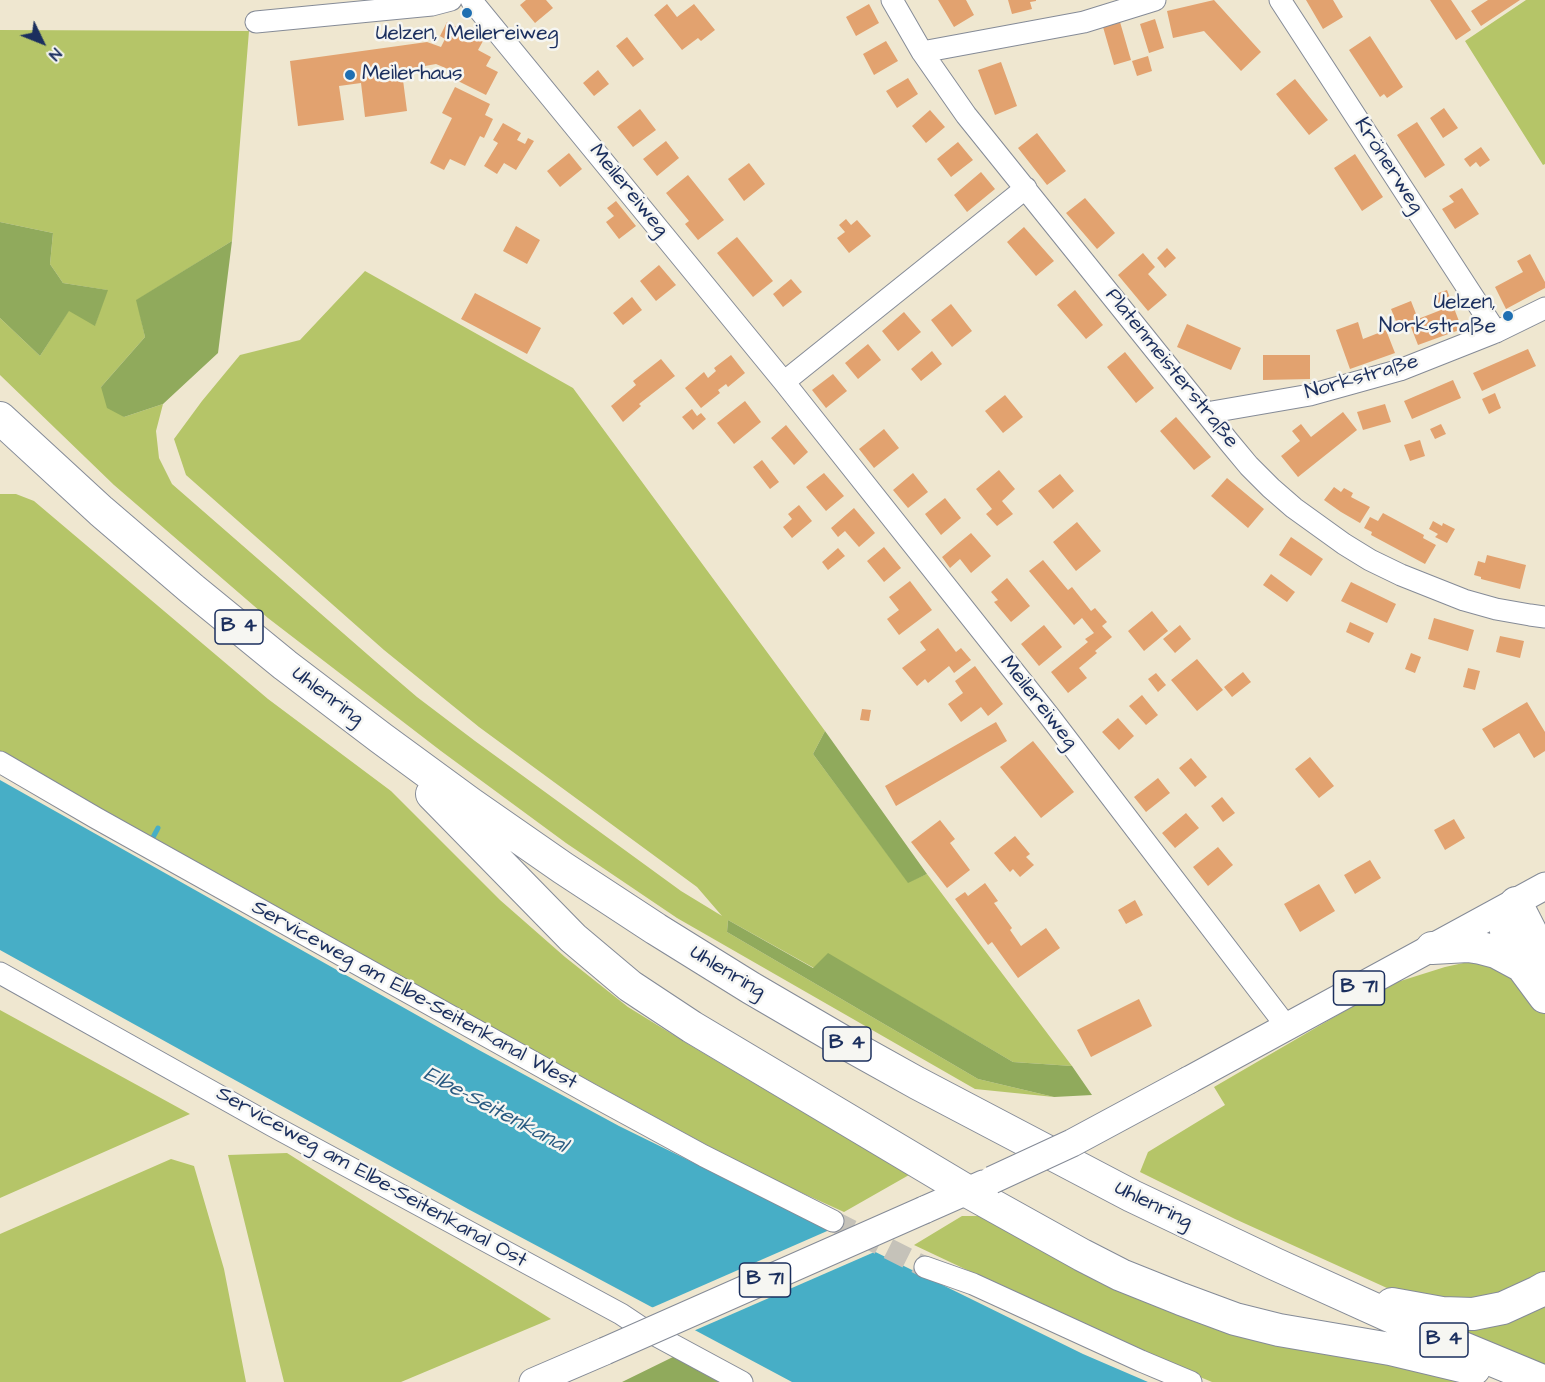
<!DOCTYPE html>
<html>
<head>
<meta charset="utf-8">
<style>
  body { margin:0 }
  #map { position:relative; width:1545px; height:1382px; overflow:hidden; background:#efe7d0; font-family:"Architects Daughter",sans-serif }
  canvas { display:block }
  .north { position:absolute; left:12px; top:12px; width:60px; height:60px; -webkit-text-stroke:4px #f6f6f2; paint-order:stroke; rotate:133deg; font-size:16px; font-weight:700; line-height:24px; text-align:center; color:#1b2f5e }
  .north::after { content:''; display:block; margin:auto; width:21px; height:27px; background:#1b2f5e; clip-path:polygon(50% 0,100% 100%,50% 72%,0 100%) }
</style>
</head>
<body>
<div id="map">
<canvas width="1545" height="1382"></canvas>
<div class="north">N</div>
</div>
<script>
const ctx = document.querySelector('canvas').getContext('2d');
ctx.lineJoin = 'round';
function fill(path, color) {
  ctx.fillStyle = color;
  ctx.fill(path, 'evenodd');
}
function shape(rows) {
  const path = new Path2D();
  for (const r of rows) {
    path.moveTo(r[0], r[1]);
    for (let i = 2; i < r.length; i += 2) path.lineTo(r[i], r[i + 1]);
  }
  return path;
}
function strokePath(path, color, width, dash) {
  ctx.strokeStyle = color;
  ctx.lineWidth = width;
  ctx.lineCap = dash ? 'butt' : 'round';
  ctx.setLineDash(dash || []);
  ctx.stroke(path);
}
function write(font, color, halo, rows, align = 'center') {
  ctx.font = font + ' "Architects Daughter",sans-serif';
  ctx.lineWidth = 5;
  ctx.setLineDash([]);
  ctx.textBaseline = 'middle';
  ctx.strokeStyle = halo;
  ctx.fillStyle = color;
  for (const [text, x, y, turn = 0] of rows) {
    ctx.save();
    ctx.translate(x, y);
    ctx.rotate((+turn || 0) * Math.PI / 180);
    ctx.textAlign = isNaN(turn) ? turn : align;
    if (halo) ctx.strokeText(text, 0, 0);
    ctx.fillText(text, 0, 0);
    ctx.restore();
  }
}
fill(shape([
  [1526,0,1545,0,1545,164,1543,165,1465,41],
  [0,30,249,31,232,241,137,300,145,337,101,387,124,417,163,404,156,431,159,458,172,484,375,661,417,697,475,741,681,891,722,916,697,887,479,727,384,650,186,475,174,439,202,401,240,355,300,340,365,271,573,388,825,731,813,754,908,882,927,874,1072,1066,1013,1062,828,954,814,968,728,920,727,932,978,1079,1054,1097,975,1089,677,918,566,843,441,751,268,618,114,485,0,375,0,318,40,356,69,310,95,325,107,290,63,283,50,264,53,233,0,222],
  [0,494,16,494,34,501,268,699,391,791,500,900,565,957,628,1007,693,1047,909,1175,844,1212,756,1172,165,849,0,756],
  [1468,962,1494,965,1532,993,1545,1013,1545,1277,1485,1300,1418,1298,1387,1288,1235,1219,1140,1172,1148,1152,1225,1105,1214,1087,1391,984,1445,967],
  [0,1010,190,1114,0,1198],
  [287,1153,551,1319,401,1382,284,1382,228,1155],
  [171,1159,194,1166,224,1269,246,1382,0,1382,0,1234],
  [962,1216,983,1216,1080,1266,1473,1382,1212,1382,1147,1355,914,1245],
  [1545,1299,1545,1365,1436,1325]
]), '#b5c568');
fill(shape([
  [0,222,53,233,50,264,63,283,108,290,95,326,69,311,40,356,0,318],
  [232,241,218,353,163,404,124,417,107,408,101,387,145,337,136,300],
  [825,731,927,874,908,883,813,754],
  [728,920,813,968,828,953,1013,1062,1072,1066,1092,1095,1054,1097,978,1079,727,932],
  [675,1356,720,1382,622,1382]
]), '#90aa5c');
fill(shape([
  [0,780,477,1049,619,1126,1083,1354,1148,1382,792,1382,468,1209,0,950]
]), '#47aec6');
fill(shape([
  [834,1228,879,1250,691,1332,649,1309]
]), '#efe7d0');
strokePath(shape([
  [150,843,158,828]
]), '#47aec6', 5);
fill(shape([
  [526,0,546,0,553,8,535,23,520,5],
  [938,0,966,0,974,15,954,27],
  [1008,0,1036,0,1036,1,1030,2,1032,9,1012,14],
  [1214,0,1261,52,1241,71,1204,31,1173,38,1167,11],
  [1306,0,1333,0,1343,17,1323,29],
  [1430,0,1451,0,1471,30,1456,40],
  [1488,0,1520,0,1481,26,1471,11],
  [667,4,677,17,694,4,715,30,701,41,698,38,682,50,654,15],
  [869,4,879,23,856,36,846,17],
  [1155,19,1164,48,1149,53,1140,24],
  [447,22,483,41,478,50,491,57,486,66,498,72,486,95,452,78,455,72,436,64,408,69,409,79,403,80,407,111,365,117,361,83,339,86,344,120,298,126,290,61,427,42,441,47,445,39,440,36],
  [1120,22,1131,60,1114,65,1103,27],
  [1370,36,1403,87,1387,98,1384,94,1380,97,1349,50],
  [627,37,644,59,633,67,616,46],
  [886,41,898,61,874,75,863,54],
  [1148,56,1152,71,1137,76,1132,61],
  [1001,62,1017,106,995,115,978,70],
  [598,70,609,84,594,96,583,83],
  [908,78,918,94,897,108,886,91],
  [1295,79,1328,120,1309,135,1276,94],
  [455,87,490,104,485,115,493,119,484,138,480,136,465,166,450,159,444,170,430,163,452,118,442,113],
  [1444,108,1458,128,1443,138,1430,118],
  [640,109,656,130,633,147,617,127],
  [930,110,945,127,926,143,912,126],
  [1417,122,1445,165,1425,178,1397,135],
  [503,123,521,133,517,140,525,144,528,138,534,141,516,170,504,163,497,174,484,166,498,143,493,140],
  [1037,133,1066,171,1047,185,1018,148],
  [666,141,679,158,657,176,643,159],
  [958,142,973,160,951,177,937,159],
  [1481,147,1490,160,1480,167,1476,162,1470,167,1464,159],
  [569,153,582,169,560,187,547,171],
  [1355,154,1383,197,1362,211,1334,168],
  [749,163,765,184,744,201,728,179],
  [981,172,995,189,967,212,954,195],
  [688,175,724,220,698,240,685,224,689,221,666,193],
  [1462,188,1479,214,1455,229,1442,209,1454,202,1449,196],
  [1085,198,1115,233,1097,249,1066,213],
  [616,201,636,226,619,239,606,222,614,216,607,208],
  [846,219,851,225,857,220,871,236,849,253,837,238,845,232,839,225],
  [516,226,540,240,527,264,503,251],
  [1024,227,1054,261,1036,276,1007,242],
  [737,237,773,281,753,297,717,253],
  [1167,248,1176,258,1165,268,1157,258],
  [1143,253,1155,267,1148,274,1167,295,1148,311,1118,275],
  [1530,254,1545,282,1545,288,1506,309,1495,287,1523,272,1517,261],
  [659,265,676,285,656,301,640,281],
  [791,279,802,292,783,307,773,294],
  [1075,290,1103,325,1086,339,1057,305],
  [1447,290,1462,329,1418,345,1409,322,1398,326,1391,309,1411,301,1418,319,1441,310,1435,294],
  [475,293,541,328,527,354,461,319],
  [632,297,642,310,623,325,613,313],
  [951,304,972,331,952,347,931,320],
  [904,312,921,332,898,351,882,331],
  [1358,322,1363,339,1386,330,1395,353,1350,369,1336,330],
  [1187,324,1241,348,1231,370,1177,347],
  [868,344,881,360,858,379,845,363],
  [1528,349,1536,366,1482,391,1473,373],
  [932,351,942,364,921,381,911,369],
  [1125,352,1154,388,1136,403,1107,367],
  [731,355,745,373,728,387,726,384,718,390,720,393,701,408,685,388,704,372,708,378,716,371,714,368],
  [1263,355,1310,355,1310,379,1263,380],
  [661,359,675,376,639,404,641,406,623,422,611,406,636,385,633,381],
  [833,374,847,391,826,408,812,390],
  [1453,380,1461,398,1412,419,1404,401],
  [1495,393,1501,408,1489,414,1482,399],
  [1005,395,1023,417,1003,433,985,411],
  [745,401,761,422,734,444,717,423],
  [1385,404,1391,422,1363,430,1357,412],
  [692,409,697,416,701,413,706,419,693,430,682,417],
  [1343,412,1357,430,1298,477,1281,456,1300,441,1292,431,1301,424,1311,437],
  [1176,417,1211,457,1194,470,1160,431],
  [1441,424,1446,434,1435,439,1430,429],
  [786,425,808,452,794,465,771,438],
  [884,429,899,448,874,468,859,449],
  [1420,440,1425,456,1410,461,1404,445],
  [762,460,779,482,770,489,753,467],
  [999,470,1015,489,1002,501,1013,514,997,526,986,514,992,509,976,489],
  [824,473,844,496,826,511,806,487],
  [913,473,928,492,908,508,893,490],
  [1060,474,1074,491,1053,509,1038,491],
  [1227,478,1264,509,1248,528,1211,496],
  [1334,487,1341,492,1344,488,1353,493,1351,497,1370,507,1360,523,1341,512,1324,500],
  [945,498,961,518,941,535,925,514],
  [799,505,812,521,792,538,783,527,792,519,788,514],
  [854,508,875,533,859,547,845,531,838,537,831,528],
  [1383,513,1424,535,1423,538,1436,545,1425,564,1371,535,1372,532,1364,528,1370,517,1378,521],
  [1433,521,1442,526,1443,523,1455,529,1447,543,1435,537,1438,534,1429,529],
  [1077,522,1101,551,1076,571,1053,542],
  [971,533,991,556,971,573,960,559,950,568,942,557],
  [1291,537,1323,559,1311,576,1279,555],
  [884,547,901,568,884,582,867,561],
  [838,548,845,556,828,570,822,562],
  [1487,555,1526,565,1520,589,1481,579,1481,577,1474,575,1478,561,1485,563],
  [1043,560,1068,590,1072,587,1091,611,1095,608,1107,622,1102,626,1112,637,1095,651,1097,653,1079,668,1087,678,1068,693,1051,672,1088,642,1085,639,1094,633,1082,618,1074,625,1029,571],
  [1271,574,1295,592,1287,602,1263,585],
  [1007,578,1030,606,1011,622,994,602,998,600,991,592],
  [910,581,932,610,899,635,887,619,899,610,889,597],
  [1351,582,1396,604,1387,623,1341,601],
  [1152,611,1168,631,1144,651,1128,631],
  [1434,618,1474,630,1468,651,1428,639],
  [1350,622,1374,633,1369,643,1346,632],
  [1044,625,1062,647,1039,666,1021,644],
  [1180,625,1191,639,1175,653,1163,639],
  [938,628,956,652,961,648,971,660,954,673,949,666,928,683,925,679,917,686,902,668,926,650,920,642],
  [1500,636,1524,641,1520,658,1496,652],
  [1411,653,1421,657,1415,673,1405,669],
  [1197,659,1223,690,1197,711,1171,680],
  [975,666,1003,704,988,716,981,707,961,722,948,704,963,693,955,681],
  [1468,668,1480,671,1475,690,1463,687],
  [1243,672,1251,682,1232,697,1224,687],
  [1156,673,1166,685,1158,692,1148,679],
  [1142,695,1158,715,1146,725,1129,706],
  [1527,702,1545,732,1545,751,1534,758,1519,733,1494,748,1482,729],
  [862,709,871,710,869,721,860,720],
  [1118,718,1134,736,1119,750,1102,732],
  [996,722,1007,741,896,806,885,786],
  [1033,741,1074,792,1041,818,1000,767],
  [1310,757,1334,786,1319,798,1295,769],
  [1191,758,1207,777,1195,787,1179,768],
  [1158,778,1170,793,1146,812,1134,797],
  [1222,797,1235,813,1223,822,1211,806],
  [1186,813,1199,828,1175,848,1162,833],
  [1454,819,1465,838,1445,850,1434,830],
  [940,820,955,839,950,843,970,870,947,888,911,842],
  [1015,836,1030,854,1026,857,1034,865,1020,877,1013,869,1010,872,994,853],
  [1218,847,1233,865,1208,886,1193,867],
  [1370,860,1381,878,1355,894,1344,875],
  [985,883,998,901,994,903,1012,928,1010,930,1021,946,1046,928,1060,948,1018,978,992,942,988,945,955,899,965,892,968,896],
  [1319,884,1335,911,1300,932,1284,904],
  [1135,900,1143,915,1126,924,1118,910],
  [1139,999,1152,1026,1091,1057,1077,1030]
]), '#e2a26f');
strokePath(shape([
  [833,1221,925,1267]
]), '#c5c2b9', 21, [21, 10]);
const minor = shape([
  [471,0,784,382,1050,717,1287,1027],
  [892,0,922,52,966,115,1229,442,1249,466,1271,488,1294,508,1344,544,1370,560,1401,575,1464,600,1496,609,1530,615,1545,617],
  [1280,0,1496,332],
  [256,22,432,5,451,0],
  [922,52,1084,22,1155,0],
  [784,382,1026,188],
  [1206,413,1310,395,1400,370,1496,332,1545,308],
  [0,762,96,818,592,1095,704,1156,833,1221],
  [0,973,273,1126,621,1314,642,1328,742,1382],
  [925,1267,973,1284,1141,1361,1191,1382]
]);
const major = shape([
  [1189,1080,1545,886],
  [924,1210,983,1184],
  [533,1382,605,1351]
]);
const highway = shape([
  [0,418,101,511,192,589,285,665,381,738,471,804,563,868,656,929,751,988,847,1044,917,1083,1132,1196,1275,1264,1434,1336,1545,1382],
  [432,794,573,938,630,986,692,1027,967,1191,1082,1255,1121,1275,1181,1299,1235,1319,1279,1330,1390,1349,1474,1369],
  [1516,903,1506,931,1508,943,1522,966,1545,997],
  [1516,903,1545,960],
  [1432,948,1468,946,1481,948,1496,952,1522,966],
  [1392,1304,1442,1313,1473,1314,1503,1308,1538,1292,1545,1288]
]);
strokePath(minor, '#858b97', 23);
strokePath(major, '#858b97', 29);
strokePath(highway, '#858b97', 34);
strokePath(minor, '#fff', 21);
strokePath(major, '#fff', 27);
strokePath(highway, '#fff', 32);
const majorBridge = shape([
  [992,1180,1072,1143,1189,1080],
  [605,1351,924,1210]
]);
strokePath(majorBridge, '#858b97', 29, []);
strokePath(majorBridge, '#fff', 27);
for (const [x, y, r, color] of [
  [467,13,6,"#1f6fb2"],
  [350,75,6,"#1f6fb2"],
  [1508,316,6,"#1f6fb2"]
]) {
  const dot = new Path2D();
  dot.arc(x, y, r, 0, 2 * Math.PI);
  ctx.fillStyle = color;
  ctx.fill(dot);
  strokePath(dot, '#f6f6f2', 2);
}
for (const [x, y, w] of [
  [239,627,48],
  [1359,988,51],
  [847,1044,48],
  [765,1280,51],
  [1444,1340,48]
]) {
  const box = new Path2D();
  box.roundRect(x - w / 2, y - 17, w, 34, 4.5);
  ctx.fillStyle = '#f6f6f2';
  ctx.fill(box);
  strokePath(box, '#1b2f5e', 1.5);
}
write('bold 20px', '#1b2f5e', null, [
  ["B 4",239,627],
  ["B 71",1359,988],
  ["B 4",847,1044],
  ["B 71",765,1280],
  ["B 4",1444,1340]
]);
write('21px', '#1b2f5e', '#f6f6f2', [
  ["Uelzen, Meilereiweg",467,35],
  ["Meilerhaus",362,75,"left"],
  ["Uelzen,",1496,304,"right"],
  ["Norkstraße",1496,328,"right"]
]);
write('21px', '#1b2f5e', '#f6f6f2', [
  ["Krönerweg",1388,166,57],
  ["Meilereiweg",628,191,51],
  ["Platenmeisterstraße",1171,369,51],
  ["Norkstraße",1362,378,-16],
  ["Uhlenring",327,697,37],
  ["Meilereiweg",1038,703,52],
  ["Uhlenring",727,973,31],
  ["Serviceweg am Elbe-Seitenkanal West",414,996,29],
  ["Serviceweg am Elbe-Seitenkanal Ost",371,1178,29],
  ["Uhlenring",1153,1206,26]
]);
write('italic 22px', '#2a5b82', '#f6f6f2', [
  ["Elbe-Seitenkanal",495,1111,28]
]);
</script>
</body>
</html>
